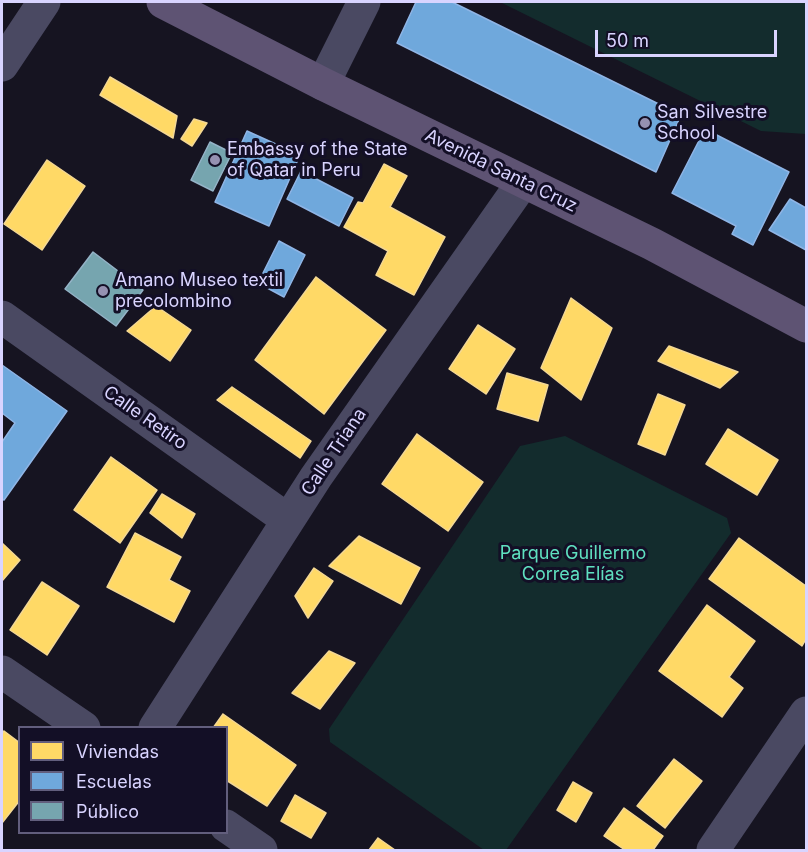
<!DOCTYPE html>
<html>
<head>
<meta charset="utf-8">
<style>
  body { margin:0 }
  #map { position:relative; width:808px; height:852px; overflow:hidden; background:#161421; font-family:Inter,sans-serif }
  canvas { display:block }
  .frame { position:absolute; inset:0; border:3px solid #d9d4ff; pointer-events:none }
  .legend { position:absolute; left:18px; top:726px; width:210px; height:108px; box-sizing:border-box; background:#130f26; border:2px solid #625e7d; margin:0; padding:8px 10px; list-style:none; font-size:18px; color:#d9d4ff }
  .legend li { display:flex; align-items:center; gap:12px; height:30px }
  .legend b { width:30px; border:2px solid #625e7d }
  .scale { position:absolute; left:595px; top:30px; width:182px; height:27px; box-sizing:border-box; border:3px solid #d9d4ff; border-top:0; padding-left:8px; font-size:18px; line-height:21px; white-space:nowrap; color:#d9d4ff; -webkit-text-stroke:4px #130f26; paint-order:stroke }
</style>
</head>
<body>
<div id="map">
<canvas width="808" height="852"></canvas>
<div class="frame"></div>
<ul class="legend">
<li><b style="height:16px;background:#ffd966"></b>Viviendas</li>
<li><b style="height:16px;background:#6fa8dc"></b>Escuelas</li>
<li><b style="height:16px;background:#76a5af"></b>Público</li>
</ul>
<div class="scale">50 m</div>
</div>
<script>
const ctx = document.querySelector('canvas').getContext('2d');
ctx.lineJoin = 'round';
function fill(path, color) {
  ctx.fillStyle = color;
  ctx.fill(path, 'evenodd');
}
function shape(rows) {
  const path = new Path2D();
  for (const r of rows) {
    path.moveTo(r[0], r[1]);
    for (let i = 2; i < r.length; i += 2) path.lineTo(r[i], r[i + 1]);
  }
  return path;
}
function strokePath(path, color, width, dash) {
  ctx.strokeStyle = color;
  ctx.lineWidth = width;
  ctx.lineCap = dash ? 'butt' : 'round';
  ctx.setLineDash(dash || []);
  ctx.stroke(path);
}
function write(font, color, halo, rows, align = 'center') {
  ctx.font = font + ' Inter,sans-serif';
  ctx.lineWidth = 6;
  ctx.setLineDash([]);
  ctx.textBaseline = 'middle';
  ctx.strokeStyle = halo;
  ctx.fillStyle = color;
  for (const [text, x, y, turn = 0] of rows) {
    ctx.save();
    ctx.translate(x, y);
    ctx.rotate((+turn || 0) * Math.PI / 180);
    ctx.textAlign = isNaN(turn) ? turn : align;
    if (halo) ctx.strokeText(text, 0, 0);
    ctx.fillText(text, 0, 0);
    ctx.restore();
  }
}
fill(shape([
  [500,2,806,2,806,134,761,131],
  [565,436,727,518,731,533,506,850,484,850,330,742,329,729,520,446]
]), '#132c2d');
const homes = shape([
  [110,77,177,116,173,138,100,95,110,77],
  [194,119,207,123,192,146,181,139,194,119],
  [47,160,85,186,42,250,4,224,47,160],
  [384,164,407,176,390,207,445,237,414,295,376,275,388,251,344,227,358,202,363,203,384,164],
  [316,277,386,330,324,414,255,360,316,277],
  [571,298,612,328,581,400,541,368,571,298],
  [156,306,191,330,170,361,127,331,156,306],
  [478,325,515,349,486,394,449,369,478,325],
  [669,346,738,372,720,388,658,361,669,346],
  [507,373,548,385,538,421,497,409,507,373],
  [232,387,311,441,300,458,217,400,232,387],
  [658,394,685,405,665,455,638,444,658,394],
  [728,429,778,460,757,495,706,464,728,429],
  [417,434,483,482,448,531,382,484,417,434],
  [111,457,157,490,120,543,74,510,111,457],
  [162,494,195,514,182,538,150,513,162,494],
  [135,533,181,557,169,580,190,591,174,622,107,587,135,533],
  [359,536,420,568,401,604,329,566,359,536],
  [739,538,806,586,806,639,802,646,709,579,739,538],
  [2,543,20,560,2,581,2,543],
  [314,568,333,581,308,618,295,596,314,568],
  [42,582,79,606,47,655,10,630,42,582],
  [707,605,755,641,729,677,743,688,722,717,659,671,707,605],
  [329,651,355,663,320,709,292,693,329,651],
  [223,714,296,765,267,806,226,780,226,728,213,728,223,714],
  [4,731,20,743,20,800,2,823,2,734,4,731],
  [674,759,702,781,665,828,637,806,674,759],
  [573,782,592,793,576,822,557,810,573,782],
  [295,795,326,813,311,838,281,821,295,795],
  [624,808,663,836,653,850,625,850,604,836,624,808],
  [378,838,395,850,369,850,378,838]
]);
fill(homes, '#ffd966');
strokePath(homes, '#f4d894', 1.5);
const schools = shape([
  [416,2,452,2,681,115,656,172,397,43,416,2],
  [705,129,789,172,753,245,732,234,736,226,672,193,705,129],
  [247,131,300,155,269,226,215,202,247,131],
  [301,171,353,198,339,226,287,199,301,171],
  [790,199,806,208,806,250,769,230,790,199],
  [279,241,305,255,284,297,258,283,279,241],
  [2,365,67,411,4,500,2,499,2,442,15,423,2,413,2,365]
]);
fill(schools, '#6fa8dc');
strokePath(schools, '#8fb5e6', 1.5);
const public = shape([
  [210,142,232,153,213,191,191,180,210,142],
  [93,252,143,290,116,326,65,289,93,252]
]);
fill(public, '#76a5af');
strokePath(public, '#94b3c7', 1.5);
strokePath(shape([
  [2,65,44,2],
  [323,84,364,2],
  [2,317,288,520],
  [2,672,84,728],
  [155,728,316,477,523,182],
  [226,826,261,850],
  [713,850,806,713]
]), '#4a4962', 33);
strokePath(shape([
  [163,2,323,84,652,244,806,326]
]), '#5e5373', 33);
for (const [x, y, r, color] of [
  [645,123,6,"#9591b1"],
  [215,160,6,"#9591b1"],
  [103,291,6,"#9591b1"]
]) {
  const dot = new Path2D();
  dot.arc(x, y, r, 0, 2 * Math.PI);
  ctx.fillStyle = color;
  ctx.fill(dot);
  strokePath(dot, '#130f26', 2);
}
write('18px', '#d9d4ff', '#130f26', [
  ["San Silvestre",657,113],
  ["School",657,134],
  ["Embassy of the State",227,150],
  ["of Qatar in Peru",227,171],
  ["Amano Museo textil",115,281],
  ["precolombino",115,302]
], 'left');
write('18px', '#d9d4ff', '#130f26', [
  ["Avenida Santa Cruz",501,171,26],
  ["Calle Retiro",145,418,35],
  ["Calle Triana",334,452,-56]
]);
write('18px', '#5fe0c0', '#130f26', [
  ["Parque Guillermo",573,554],
  ["Correa Elías",573,575]
]);
</script>
</body>
</html>
